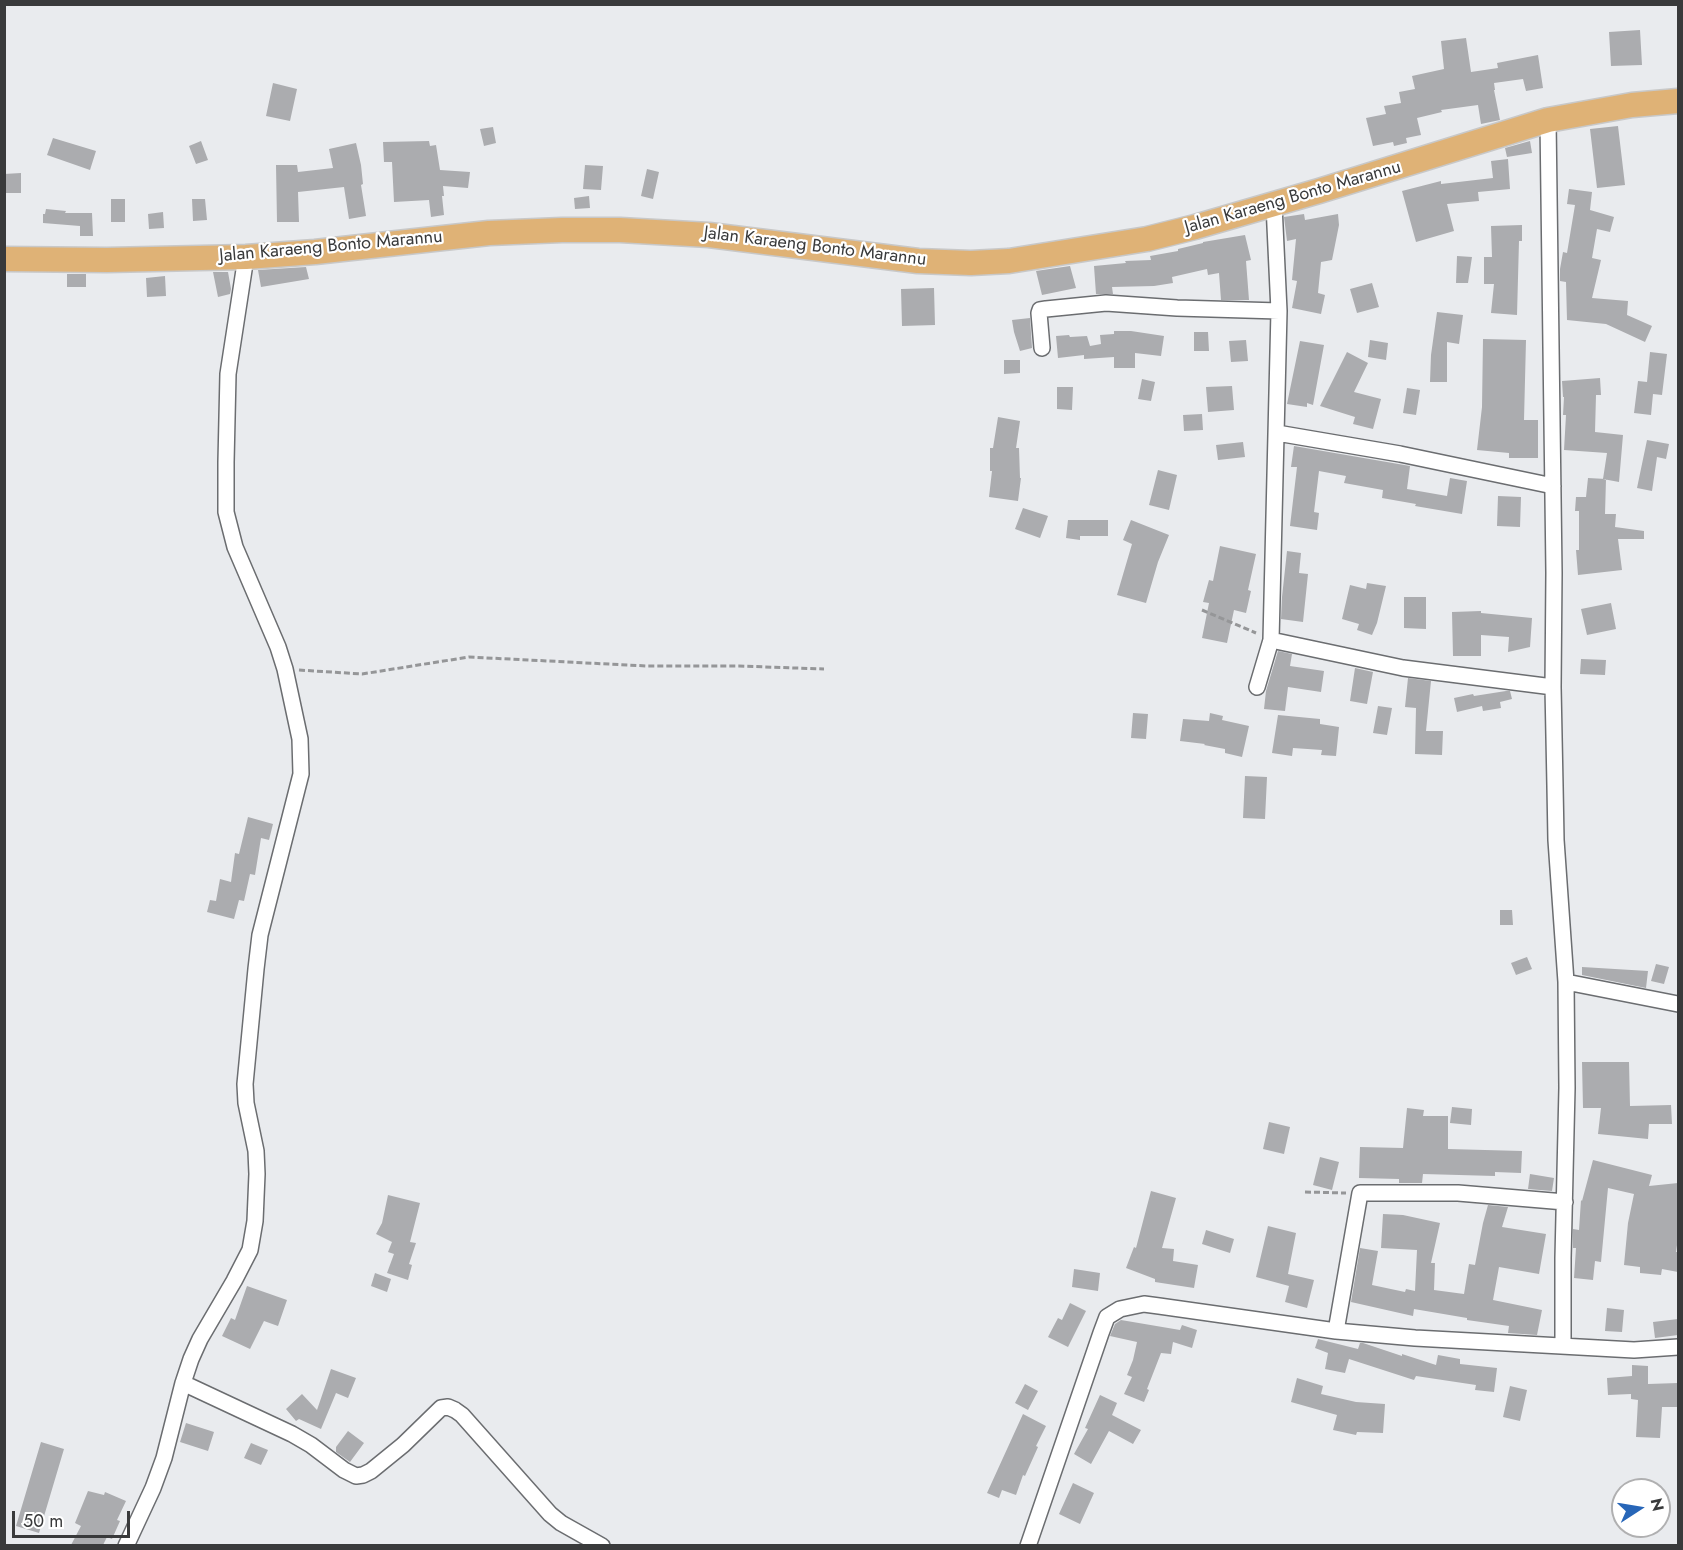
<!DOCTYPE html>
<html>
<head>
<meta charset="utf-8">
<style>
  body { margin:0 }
  #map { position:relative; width:1683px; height:1550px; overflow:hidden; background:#e9ebee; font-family:Jost,sans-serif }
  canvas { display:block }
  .frame { position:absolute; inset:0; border:6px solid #393a3b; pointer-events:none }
  .north { position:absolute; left:1611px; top:1478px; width:60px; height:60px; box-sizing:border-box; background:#fff; border:2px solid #b0b0b1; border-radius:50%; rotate:78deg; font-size:16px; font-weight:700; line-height:24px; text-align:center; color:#393a3b }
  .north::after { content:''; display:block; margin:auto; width:21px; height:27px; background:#2766b8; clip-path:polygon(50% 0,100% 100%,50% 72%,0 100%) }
  .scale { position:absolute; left:12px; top:1511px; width:118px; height:27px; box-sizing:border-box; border:3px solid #393a3b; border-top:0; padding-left:8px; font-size:18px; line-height:21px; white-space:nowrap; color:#393a3b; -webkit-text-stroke:4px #fff; paint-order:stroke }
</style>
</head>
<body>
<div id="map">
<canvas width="1683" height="1550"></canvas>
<div class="frame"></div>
<div class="north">N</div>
<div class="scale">50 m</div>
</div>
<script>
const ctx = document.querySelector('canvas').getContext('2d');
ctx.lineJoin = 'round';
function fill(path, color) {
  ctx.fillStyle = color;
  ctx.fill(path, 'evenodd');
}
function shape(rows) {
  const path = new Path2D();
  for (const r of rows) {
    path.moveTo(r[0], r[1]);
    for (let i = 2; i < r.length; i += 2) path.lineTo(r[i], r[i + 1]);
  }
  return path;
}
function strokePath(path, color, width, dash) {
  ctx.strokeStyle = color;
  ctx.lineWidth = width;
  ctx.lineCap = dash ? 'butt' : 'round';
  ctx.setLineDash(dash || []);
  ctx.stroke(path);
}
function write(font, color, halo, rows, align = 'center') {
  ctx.font = font + ' Jost,sans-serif';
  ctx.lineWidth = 4.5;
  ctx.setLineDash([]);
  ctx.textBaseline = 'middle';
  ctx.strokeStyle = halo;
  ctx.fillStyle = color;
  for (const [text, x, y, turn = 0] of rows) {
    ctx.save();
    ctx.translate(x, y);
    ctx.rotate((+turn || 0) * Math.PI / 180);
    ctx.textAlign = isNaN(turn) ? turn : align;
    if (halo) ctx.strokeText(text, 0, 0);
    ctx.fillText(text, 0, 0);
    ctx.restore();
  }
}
fill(shape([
  [1640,30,1642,65,1611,66,1609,32],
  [1466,38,1471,72,1498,68,1497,63,1538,55,1543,88,1526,91,1523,79,1494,83,1495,90,1494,90,1500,120,1481,124,1478,105,1441,110,1442,112,1417,118,1421,135,1406,138,1407,143,1394,146,1393,142,1373,146,1366,118,1386,114,1384,106,1401,103,1399,92,1415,89,1412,76,1444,69,1441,41],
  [273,83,297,89,290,121,266,116],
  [1618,126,1625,185,1597,188,1590,129],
  [493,127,496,143,484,146,480,129],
  [53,138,96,151,90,170,47,155],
  [201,141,208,160,196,164,189,146],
  [429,141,430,146,436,145,440,170,470,172,468,188,443,186,444,196,442,196,444,215,431,217,429,200,394,202,392,162,384,162,383,142],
  [1530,141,1532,153,1507,157,1505,148],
  [356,143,361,165,363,184,361,185,366,216,349,219,344,187,298,192,299,222,277,222,276,165,297,165,298,172,333,168,329,149],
  [1508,159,1510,189,1478,192,1479,201,1447,204,1454,231,1416,242,1402,191,1441,181,1441,184,1493,178,1491,161],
  [585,165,603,166,601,190,583,189],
  [647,169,659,172,653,199,641,196],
  [21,173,21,193,4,193,4,174],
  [1569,189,1592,192,1590,210,1614,217,1610,232,1597,229,1592,258,1601,260,1592,298,1628,301,1627,315,1652,326,1645,342,1606,324,1567,320,1566,282,1560,281,1560,269,1563,252,1567,253,1575,205,1567,204],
  [589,196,590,208,575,209,574,198],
  [111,199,125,199,125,222,111,222],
  [192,199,205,199,207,220,193,221],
  [46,209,66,211,65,213,92,213,93,236,80,236,80,226,43,223,43,214,45,214],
  [163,212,164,228,149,229,148,214],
  [1304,214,1305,220,1338,214,1339,225,1332,260,1321,262,1318,293,1325,295,1321,314,1292,308,1297,281,1292,280,1296,239,1287,241,1284,217],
  [1522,225,1522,241,1519,241,1517,315,1491,313,1494,284,1484,284,1484,257,1492,257,1491,226],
  [1245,235,1251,260,1246,261,1249,300,1221,300,1219,273,1208,275,1207,269,1172,277,1173,283,1154,286,1112,287,1113,294,1096,294,1094,266,1126,263,1125,261,1151,260,1150,256,1178,251,1178,249,1203,243,1203,242],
  [1457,256,1472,257,1468,283,1456,283],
  [1070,266,1076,288,1042,295,1036,271],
  [306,267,309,279,261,287,258,270],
  [213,272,228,272,231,289,230,294,218,297],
  [67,274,86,274,86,287,67,287],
  [165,276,166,296,147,297,146,278],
  [1372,283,1379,307,1357,313,1350,289],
  [934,288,935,325,902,326,901,289],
  [1437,312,1463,315,1459,344,1447,342,1447,382,1430,382,1431,355],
  [1030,318,1032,348,1020,351,1014,332,1012,320],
  [1114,331,1131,331,1164,336,1161,356,1135,353,1135,368,1114,368,1114,357,1084,359,1084,355,1058,358,1056,336,1069,335,1070,337,1087,336,1090,346,1101,344,1100,335,1114,334],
  [1194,332,1208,332,1209,351,1194,351],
  [1483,339,1526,340,1524,420,1538,420,1538,458,1509,458,1509,453,1477,450,1482,407],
  [1246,340,1248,361,1231,362,1229,341],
  [1370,340,1388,343,1386,360,1368,357],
  [1300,341,1324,345,1313,405,1307,403,1307,407,1287,404],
  [1347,352,1368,363,1354,392,1381,399,1373,429,1353,424,1355,417,1320,406],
  [1650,352,1667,354,1662,395,1653,394,1651,415,1634,413,1638,381,1647,382],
  [1004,360,1020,360,1020,373,1004,374],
  [1600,378,1601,395,1596,395,1595,432,1623,435,1619,482,1603,479,1607,453,1564,450,1566,415,1563,415,1564,397,1563,397,1562,381],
  [1142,379,1155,382,1151,401,1138,399],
  [1232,386,1234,410,1208,412,1206,387],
  [1057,387,1073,387,1072,410,1057,409],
  [1407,388,1420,390,1416,415,1403,413],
  [1202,414,1203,430,1184,431,1183,415],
  [998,417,1020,421,1016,448,1019,448,1020,478,1021,478,1018,501,989,497,992,471,990,471,990,448,993,448],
  [1647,440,1669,444,1666,459,1657,457,1652,491,1637,488],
  [1243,442,1245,457,1218,460,1216,445],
  [1294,446,1410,466,1407,489,1447,496,1450,478,1467,481,1462,514,1415,506,1416,504,1382,498,1383,490,1344,483,1346,476,1319,471,1314,512,1319,513,1317,530,1290,526,1297,467,1291,467],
  [1158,470,1177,475,1169,510,1149,505],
  [1588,478,1606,479,1605,514,1616,514,1615,527,1644,531,1644,539,1618,539,1622,570,1578,575,1576,550,1579,550,1579,511,1575,511,1576,497,1586,497],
  [1498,496,1521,497,1520,527,1497,526],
  [1023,508,1048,516,1040,538,1015,529],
  [1068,520,1108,520,1108,536,1080,536,1080,540,1066,538],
  [1131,520,1169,535,1158,562,1146,603,1117,595,1132,544,1123,540],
  [1220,546,1256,554,1248,590,1251,591,1246,613,1234,610,1227,643,1202,638,1209,603,1203,602,1209,580,1213,581],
  [1287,551,1301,553,1299,573,1308,574,1303,622,1281,619,1282,597],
  [1367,583,1386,586,1377,623,1372,635,1357,630,1359,624,1342,619,1350,585,1366,589],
  [1404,597,1426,597,1426,629,1404,628],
  [1611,603,1616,629,1587,635,1581,609],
  [1481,611,1481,613,1532,618,1530,647,1508,652,1509,637,1481,635,1481,656,1453,656,1452,612],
  [1278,651,1292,654,1290,666,1324,671,1321,692,1288,687,1285,711,1264,709,1266,691],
  [1581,659,1606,660,1605,675,1580,674],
  [1355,668,1373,672,1367,704,1350,701],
  [1408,678,1431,681,1426,731,1443,731,1442,755,1415,754,1416,708,1405,707],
  [1506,691,1510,691,1512,699,1500,702,1501,708,1483,711,1482,706,1457,712,1454,698,1473,694,1474,696],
  [1378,706,1392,708,1387,735,1373,733],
  [1133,713,1148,714,1146,739,1131,738],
  [1210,713,1223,716,1222,720,1249,726,1242,757,1225,753,1225,749,1204,745,1205,744,1180,741,1183,719,1209,721],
  [1278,715,1320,719,1320,724,1339,727,1336,756,1321,755,1322,750,1293,748,1292,756,1272,753],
  [1245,776,1267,777,1265,819,1243,818],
  [248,817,273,824,269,840,261,838,255,875,250,874,244,901,239,900,234,919,207,912,210,900,216,901,220,879,231,882,235,853,239,854],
  [1500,910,1512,910,1513,925,1500,925],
  [1527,957,1532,969,1516,975,1511,963],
  [1656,964,1669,967,1664,984,1651,981],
  [1582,967,1648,971,1646,988,1582,975],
  [1582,1062,1629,1062,1630,1106,1671,1105,1672,1124,1649,1124,1648,1139,1598,1134,1601,1108,1583,1108],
  [1452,1107,1472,1109,1471,1125,1450,1123],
  [1407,1108,1424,1110,1423,1116,1448,1116,1448,1149,1522,1151,1521,1173,1495,1172,1495,1176,1423,1174,1422,1183,1399,1183,1399,1179,1359,1178,1360,1147,1403,1148],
  [1269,1122,1290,1127,1284,1154,1263,1149],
  [1320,1157,1339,1162,1332,1190,1313,1185],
  [1593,1160,1652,1175,1649,1186,1678,1183,1678,1238,1676,1252,1678,1252,1678,1272,1662,1269,1661,1275,1640,1273,1640,1267,1624,1265,1628,1223,1634,1194,1608,1188,1601,1262,1595,1261,1593,1280,1574,1278,1576,1248,1573,1248,1573,1229,1579,1230,1581,1200,1582,1201],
  [1530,1174,1554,1178,1552,1191,1528,1189],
  [1151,1191,1176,1198,1162,1248,1174,1249,1173,1261,1198,1265,1194,1288,1155,1282,1155,1279,1126,1268,1134,1247,1136,1248],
  [388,1195,420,1203,410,1242,416,1243,409,1264,412,1265,408,1280,387,1273,394,1254,388,1252,392,1242,376,1234,382,1223],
  [1488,1205,1508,1207,1502,1227,1546,1234,1539,1274,1499,1267,1493,1300,1542,1310,1537,1335,1508,1333,1509,1326,1467,1320,1467,1318,1414,1309,1413,1316,1351,1302,1360,1248,1378,1251,1372,1285,1405,1292,1406,1289,1415,1291,1417,1250,1381,1248,1383,1214,1403,1215,1440,1223,1431,1263,1435,1263,1434,1290,1464,1294,1469,1264,1475,1265,1483,1223],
  [1268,1226,1296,1233,1288,1274,1314,1280,1307,1308,1285,1302,1289,1286,1256,1277],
  [1206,1230,1234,1239,1230,1253,1202,1244],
  [1074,1269,1100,1273,1098,1291,1072,1287],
  [375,1273,391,1279,387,1292,371,1286],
  [247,1286,287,1300,278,1326,264,1321,250,1349,222,1336,231,1318,235,1320],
  [1070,1303,1086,1311,1068,1347,1048,1337,1058,1318,1062,1320],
  [1607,1308,1624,1310,1622,1332,1605,1331],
  [1678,1319,1678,1335,1655,1338,1653,1322],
  [1121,1320,1180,1330,1182,1325,1197,1330,1192,1348,1173,1342,1171,1354,1161,1353,1147,1389,1149,1390,1144,1402,1124,1394,1132,1377,1127,1375,1133,1360,1137,1342,1110,1336,1115,1324],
  [1318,1339,1358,1349,1360,1343,1363,1343,1402,1356,1402,1354,1436,1365,1438,1355,1460,1359,1460,1364,1497,1368,1494,1392,1475,1390,1476,1385,1416,1376,1414,1380,1349,1359,1345,1373,1325,1369,1328,1353,1315,1348],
  [1632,1365,1648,1366,1648,1384,1678,1383,1678,1407,1662,1407,1660,1438,1636,1437,1638,1400,1631,1399,1631,1394,1608,1395,1607,1378,1632,1376],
  [331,1369,356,1378,348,1398,336,1393,321,1429,299,1419,296,1421,286,1409,302,1394,317,1410],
  [1297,1378,1323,1386,1321,1394,1356,1402,1385,1404,1383,1433,1357,1432,1356,1435,1333,1430,1337,1415,1291,1402],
  [1025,1384,1038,1391,1028,1410,1015,1403],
  [1510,1386,1527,1390,1520,1421,1503,1417],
  [1100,1395,1117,1403,1112,1415,1141,1430,1133,1444,1109,1431,1091,1464,1074,1454,1088,1429,1085,1428],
  [1023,1414,1046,1426,1036,1446,1038,1447,1025,1476,1023,1475,1016,1495,1002,1490,999,1498,987,1493],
  [186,1423,214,1432,208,1451,180,1442],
  [348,1431,364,1443,350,1462,336,1452,336,1447],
  [41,1442,64,1449,39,1533,16,1526],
  [251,1443,268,1450,261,1465,244,1458],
  [1073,1483,1094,1493,1080,1524,1059,1514],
  [88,1491,104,1495,105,1492,126,1501,117,1520,120,1521,112,1539,107,1537,103,1545,71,1545,81,1526,75,1523]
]), '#abacaf');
const street = shape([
  [1548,120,1554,573,1553,687,1555,786,1556,840,1566,982,1567,1088,1563,1258,1563,1346],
  [1042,348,1039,313,1040,310,1046,309,1106,303,1177,308,1279,311],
  [1277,433,1400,454,1553,486],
  [1271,640,1403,668,1553,687],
  [1257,687,1271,640,1279,311,1274,205],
  [1566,982,1678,1004],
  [1336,1331,1360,1193,1458,1193,1565,1202],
  [183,1383,292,1434,311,1445,344,1470,356,1476,363,1475,371,1471,403,1445,441,1408,448,1407,455,1410,462,1415,550,1514,561,1523,602,1546],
  [126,1546,153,1488,164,1458,183,1383,191,1359,200,1339,234,1281,250,1250,255,1221,257,1174,256,1151,246,1103,245,1084,256,969,260,935,301,774,300,739,285,669,278,647,235,547,226,512,226,462,228,374,246,257],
  [1028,1546,1101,1333,1107,1317,1120,1309,1144,1304,1159,1306,1336,1331,1415,1338,1634,1350,1678,1347]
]);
const primary = shape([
  [4,259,107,260,246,257,315,252,489,233,562,230,620,230,709,235,918,261,971,263,1009,261,1147,239,1195,227,1319,191,1548,120,1632,105,1678,101]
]);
strokePath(street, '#6b6d70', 18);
strokePath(primary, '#c8c8c8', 27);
strokePath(shape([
  [1202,610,1256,633],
  [299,670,362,674,469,657,647,666,739,666,824,669],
  [1305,1192,1346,1193]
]), '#959698', 3, [6, 3]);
strokePath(street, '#fff', 15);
strokePath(primary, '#dfb276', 24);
write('18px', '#393a3b', '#fff', [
  ["Jalan Karaeng Bonto Marannu",1293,198,-16],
  ["Jalan Karaeng Bonto Marannu",331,247,-5],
  ["Jalan Karaeng Bonto Marannu",815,247,7]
]);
</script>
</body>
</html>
